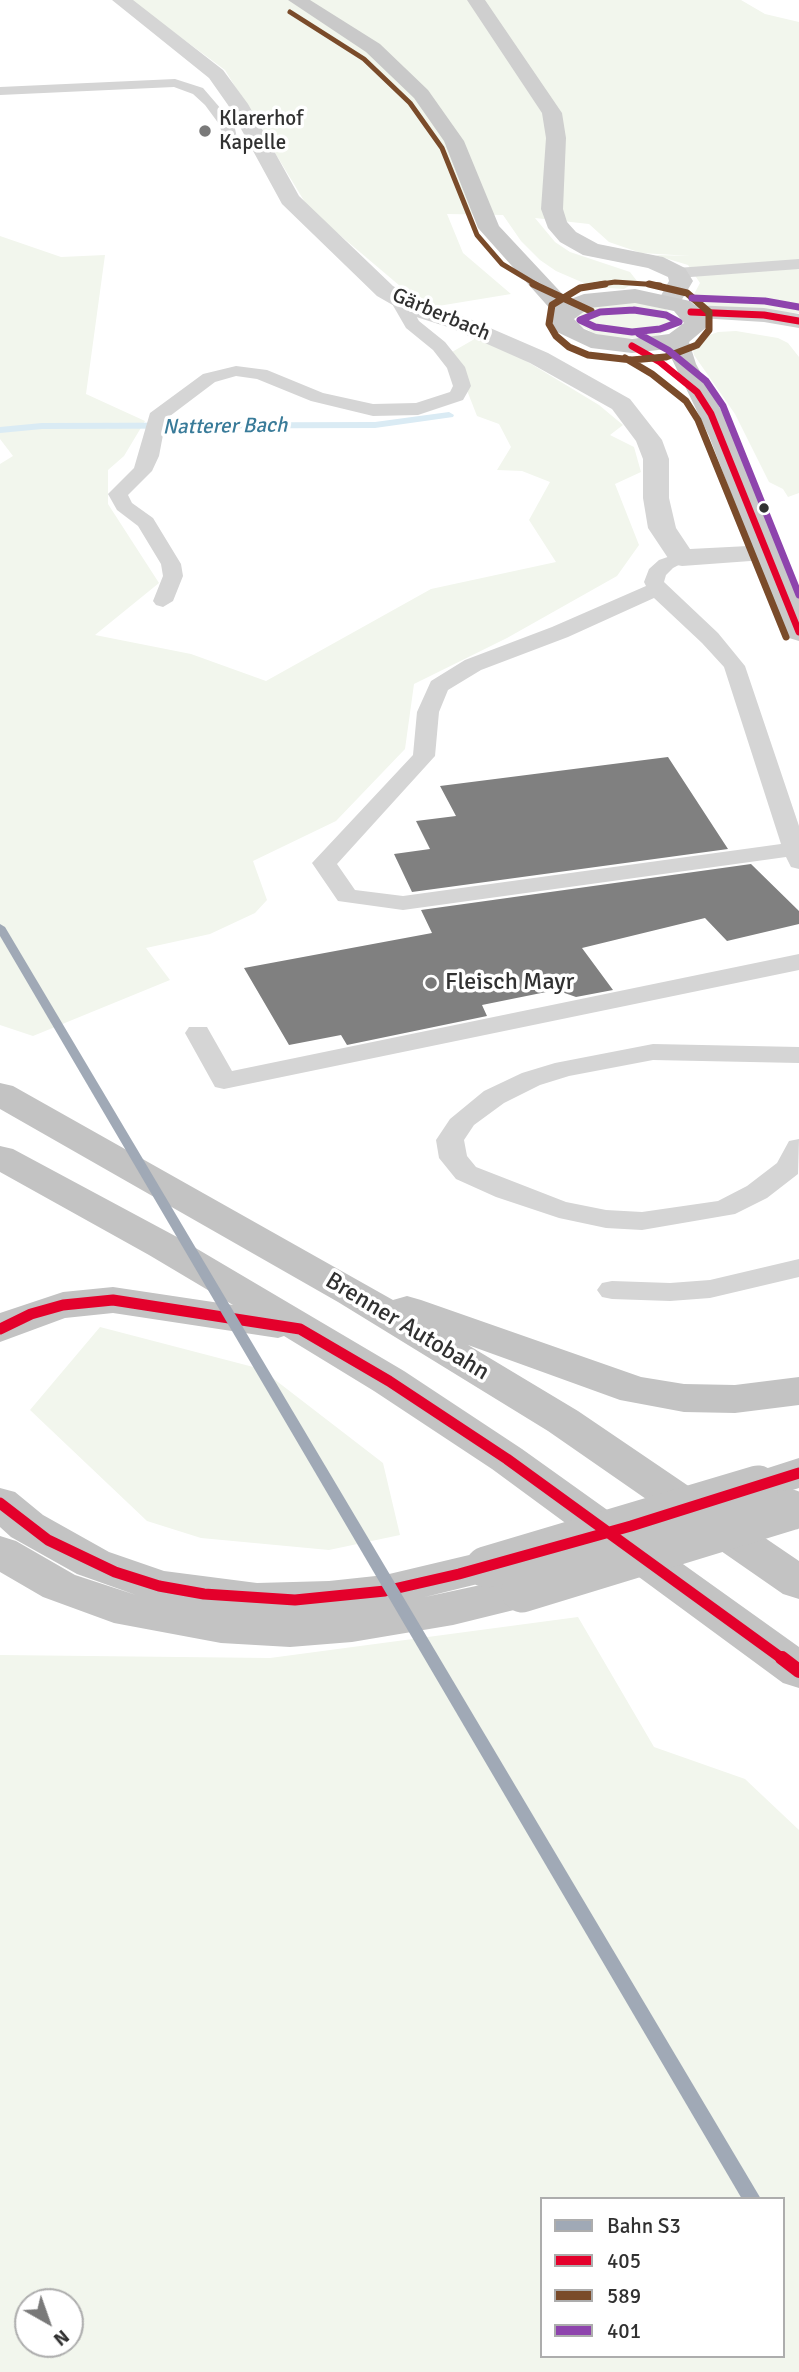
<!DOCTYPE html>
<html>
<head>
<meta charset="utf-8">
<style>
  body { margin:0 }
  #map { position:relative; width:799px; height:2372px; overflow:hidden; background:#fff; font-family:Signika,sans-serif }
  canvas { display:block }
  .legend { position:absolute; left:540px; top:2197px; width:245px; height:161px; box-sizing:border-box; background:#fff; border:2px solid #adadad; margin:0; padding:9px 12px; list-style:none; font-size:21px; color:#313131 }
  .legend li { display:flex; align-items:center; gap:14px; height:35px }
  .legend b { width:35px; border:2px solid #adadad }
  .north { position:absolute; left:14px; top:2288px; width:70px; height:70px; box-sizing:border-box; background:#fff; border:2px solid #adadad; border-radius:50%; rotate:140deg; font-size:19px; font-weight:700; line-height:28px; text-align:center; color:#313131 }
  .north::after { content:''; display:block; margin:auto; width:24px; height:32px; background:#797979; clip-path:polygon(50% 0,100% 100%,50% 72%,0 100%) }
</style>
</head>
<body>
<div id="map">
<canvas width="799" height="2372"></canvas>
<ul class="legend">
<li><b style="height:9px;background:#a0a9b6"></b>Bahn S3</li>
<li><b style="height:9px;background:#e4002b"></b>405</li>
<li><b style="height:9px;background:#7a4b2a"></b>589</li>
<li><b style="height:9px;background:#8e44ad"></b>401</li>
</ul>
<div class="north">N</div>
</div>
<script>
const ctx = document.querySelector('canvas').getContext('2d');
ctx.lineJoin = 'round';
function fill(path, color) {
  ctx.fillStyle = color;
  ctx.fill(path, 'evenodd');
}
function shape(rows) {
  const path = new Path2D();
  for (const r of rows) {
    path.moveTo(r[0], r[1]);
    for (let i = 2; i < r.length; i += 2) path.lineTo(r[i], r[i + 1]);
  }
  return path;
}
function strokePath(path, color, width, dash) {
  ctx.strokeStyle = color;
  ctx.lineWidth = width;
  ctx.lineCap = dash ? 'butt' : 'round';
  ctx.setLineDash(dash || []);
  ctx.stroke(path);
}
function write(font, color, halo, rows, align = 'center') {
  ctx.font = font + ' Signika,sans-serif';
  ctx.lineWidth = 7;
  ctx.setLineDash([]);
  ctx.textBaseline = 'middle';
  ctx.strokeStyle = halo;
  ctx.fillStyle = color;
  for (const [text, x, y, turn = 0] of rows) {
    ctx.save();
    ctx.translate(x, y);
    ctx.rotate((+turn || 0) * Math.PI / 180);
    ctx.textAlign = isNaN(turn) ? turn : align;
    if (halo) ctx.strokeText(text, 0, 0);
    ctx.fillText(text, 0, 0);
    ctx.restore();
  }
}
fill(shape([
  [130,0,741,0,765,14,799,22,799,313,723,309,702,304,693,296,700,283,688,265,655,255,691,256,641,253,609,242,589,224,535,218,555,242,570,252,630,272,637,281,624,289,593,287,556,271,540,260,521,241,503,215,447,214,463,253,511,294,426,308,309,209,225,70],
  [0,236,61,257,105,255,86,394,145,421,124,456,108,470,108,504,159,583,95,635,191,654,266,681,431,589,556,562,529,520,550,482,522,471,497,470,511,447,499,424,477,416,452,352,478,337,518,356,599,405,623,425,610,435,634,447,641,472,615,484,639,545,617,576,507,638,414,684,405,749,336,821,253,861,267,900,255,913,210,934,146,948,170,980,33,1036,0,1025,0,464,13,456,0,439],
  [637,301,666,309,678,321,675,327,656,336,625,339,595,334,578,324,576,318,580,312,589,306],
  [736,331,778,338,788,343,799,357,799,493,788,497,783,489,769,482,735,414,694,355,692,345,695,340,718,332],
  [100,1327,261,1369,383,1463,400,1535,329,1550,201,1538,147,1521,30,1410],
  [578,1617,654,1747,745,1779,799,1830,799,2372,0,2372,0,1655,270,1658],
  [542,2199,783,2199,783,2356,542,2356],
  [28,2302,70,2302,70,2344,28,2344]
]), '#f2f6ed');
fill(shape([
  [449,412,454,415,453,417,375,428,42,429,0,433,0,427,42,423,375,422,449,412]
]), '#daebf4');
fill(shape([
  [668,757,728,849,412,892,394,854,430,849,416,821,456,816,440,786],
  [751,864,799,911,799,924,727,941,705,918,582,948,613,990,576,997,556,990,482,1005,487,1016,347,1045,341,1035,289,1045,244,968,432,933,421,910]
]), '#808080');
fill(shape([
  [175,79,203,88,234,124,237,138,262,140,262,146,226,146,219,124,205,105,193,94,174,87,0,95,0,87,175,79],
  [799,259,799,269,677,278,669,273,677,268,799,259],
  [400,297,406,298,419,321,445,342,465,367,471,386,463,400,418,415,373,416,311,401,257,379,236,376,215,382,166,419,159,456,152,471,128,495,132,503,153,518,181,564,183,576,173,601,163,607,156,605,153,601,163,576,161,564,138,526,117,510,108,494,134,468,150,413,203,374,236,366,267,370,323,393,373,404,416,403,450,392,453,386,447,368,433,350,406,328,391,302,400,297],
  [682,552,692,558,673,568,666,575,664,582,718,633,745,666,799,826,799,869,791,867,786,857,403,910,338,901,312,863,413,755,417,712,431,681,465,660,552,627,646,586,644,582,649,569,659,560,682,552],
  [654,598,702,643,724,667,781,844,403,896,355,890,337,864,435,756,439,712,448,690,481,670,568,637,654,598],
  [799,954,799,970,224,1089,215,1087,185,1033,189,1027,207,1027,232,1071,799,954],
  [653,1044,799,1047,799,1063,653,1060,569,1076,540,1085,504,1103,474,1125,464,1140,467,1156,476,1167,566,1202,606,1210,642,1212,718,1201,747,1186,777,1163,789,1141,799,1139,798,1174,767,1198,735,1214,642,1230,606,1228,559,1218,496,1197,456,1179,439,1158,436,1140,450,1119,484,1091,522,1073,555,1063,653,1044],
  [799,1259,799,1277,710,1298,670,1301,612,1299,602,1297,597,1290,602,1283,612,1281,670,1283,710,1280,799,1259]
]), '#d5d5d5');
fill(shape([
  [112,0,133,0,223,70,248,104,299,196,393,286,426,305,467,318,548,353,630,399,662,440,669,459,669,498,676,528,690,549,768,545,778,547,782,553,778,559,682,566,672,564,648,528,643,498,643,459,636,441,612,409,530,363,451,328,410,315,377,296,282,204,228,105,209,78,112,0]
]), '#d5d5d5');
fill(shape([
  [467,0,485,0,562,113,566,138,563,209,567,222,576,232,598,244,663,257,685,268,693,281,678,306,670,308,662,306,658,301,669,281,668,277,648,268,583,255,560,242,548,228,541,209,546,138,542,113,467,0],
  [691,305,764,308,799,314,799,328,764,322,683,317,679,312,683,307,691,305]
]), '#cfcfcf');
fill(shape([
  [288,0,310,0,380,44,428,90,464,141,499,226,568,300,584,294,635,289,690,301,705,314,708,326,689,342,696,364,735,436,799,596,799,641,789,638,784,632,709,436,667,349,632,353,591,348,557,332,550,319,553,312,478,228,444,141,414,98,366,52,288,0],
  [635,303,674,311,684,323,669,334,632,339,596,334,584,329,574,319,589,308,635,303]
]), '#c9c9c9');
fill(shape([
  [0,1083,13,1086,393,1300,407,1296,421,1300,641,1377,684,1384,735,1385,799,1377,799,1405,735,1413,684,1412,620,1400,468,1345,578,1411,799,1561,799,1599,783,1594,548,1431,338,1302,0,1109,0,1083],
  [0,1146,13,1149,177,1237,404,1371,522,1449,799,1647,799,1688,783,1683,492,1469,374,1391,284,1336,278,1338,113,1313,65,1318,0,1342,0,1313,63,1292,113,1287,233,1305,149,1255,0,1172,0,1146],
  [799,1458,799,1488,758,1501,743,1496,736,1486,743,1476,799,1458],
  [0,1488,15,1492,43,1515,109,1552,164,1571,257,1583,329,1581,385,1575,486,1551,502,1556,508,1567,502,1578,425,1597,522,1576,538,1581,545,1592,538,1603,522,1608,453,1625,352,1642,290,1647,221,1643,114,1623,43,1597,0,1572,0,1536,16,1541,75,1575,136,1595,77,1574,11,1537,0,1527,0,1488]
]), '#c3c3c3');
strokePath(shape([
  [486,1567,758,1486],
  [522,1592,790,1510]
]), '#c3c3c3', 41);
strokePath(shape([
  [691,312,764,315,799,321],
  [632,346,660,362,697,392,711,414,799,632]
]), '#e4002b', 7);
strokePath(shape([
  [0,1329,31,1314,63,1305,113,1300,300,1329,389,1381,507,1459,784,1660],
  [0,1503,48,1540,115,1572,159,1586,204,1594,295,1600,385,1591,459,1574,631,1526,799,1473]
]), '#e4002b', 11);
strokePath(shape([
  [782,1658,799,1671]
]), '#e4002b', 14);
strokePath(shape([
  [290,12,364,59,410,103,442,148,477,235,502,264,537,285],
  [595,285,615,282,660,285]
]), '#7a4b2a', 5);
strokePath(shape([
  [533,284,591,311],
  [605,284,580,288,552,305,549,324,556,336,569,347,588,355,632,360,665,357],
  [649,284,687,293,709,312,709,330,697,345,666,357],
  [625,358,652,374,686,401,698,420,786,637]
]), '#7a4b2a', 7);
strokePath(shape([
  [692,298,765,301,799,307],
  [634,310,666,315,679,322,660,329,632,332,595,327,580,320,600,312,634,310],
  [639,334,668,350,706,381,723,406,799,595]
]), '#8e44ad', 7);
fill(shape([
  [0,924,5,927,761,2199,742,2199,0,936,0,924]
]), '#a0a9b6');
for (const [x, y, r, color] of [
  [205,131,7,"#797979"],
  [764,508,6,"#313131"],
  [431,983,7,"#797979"]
]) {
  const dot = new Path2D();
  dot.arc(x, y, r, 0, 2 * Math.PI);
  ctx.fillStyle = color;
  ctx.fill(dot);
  strokePath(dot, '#fff', 2.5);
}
write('21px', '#313131', '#fff', [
  ["Klarerhof",219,119],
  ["Kapelle",219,143]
], 'left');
write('21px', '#313131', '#fff', [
  ["Gärberbach",441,315,23]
]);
write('italic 21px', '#397b99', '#fff', [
  ["Natterer Bach",225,427,-1]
]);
write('24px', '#313131', '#fff', [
  ["Fleisch Mayr",445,983]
], 'left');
write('24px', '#313131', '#fff', [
  ["Brenner Autobahn",407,1327,31]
]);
</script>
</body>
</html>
